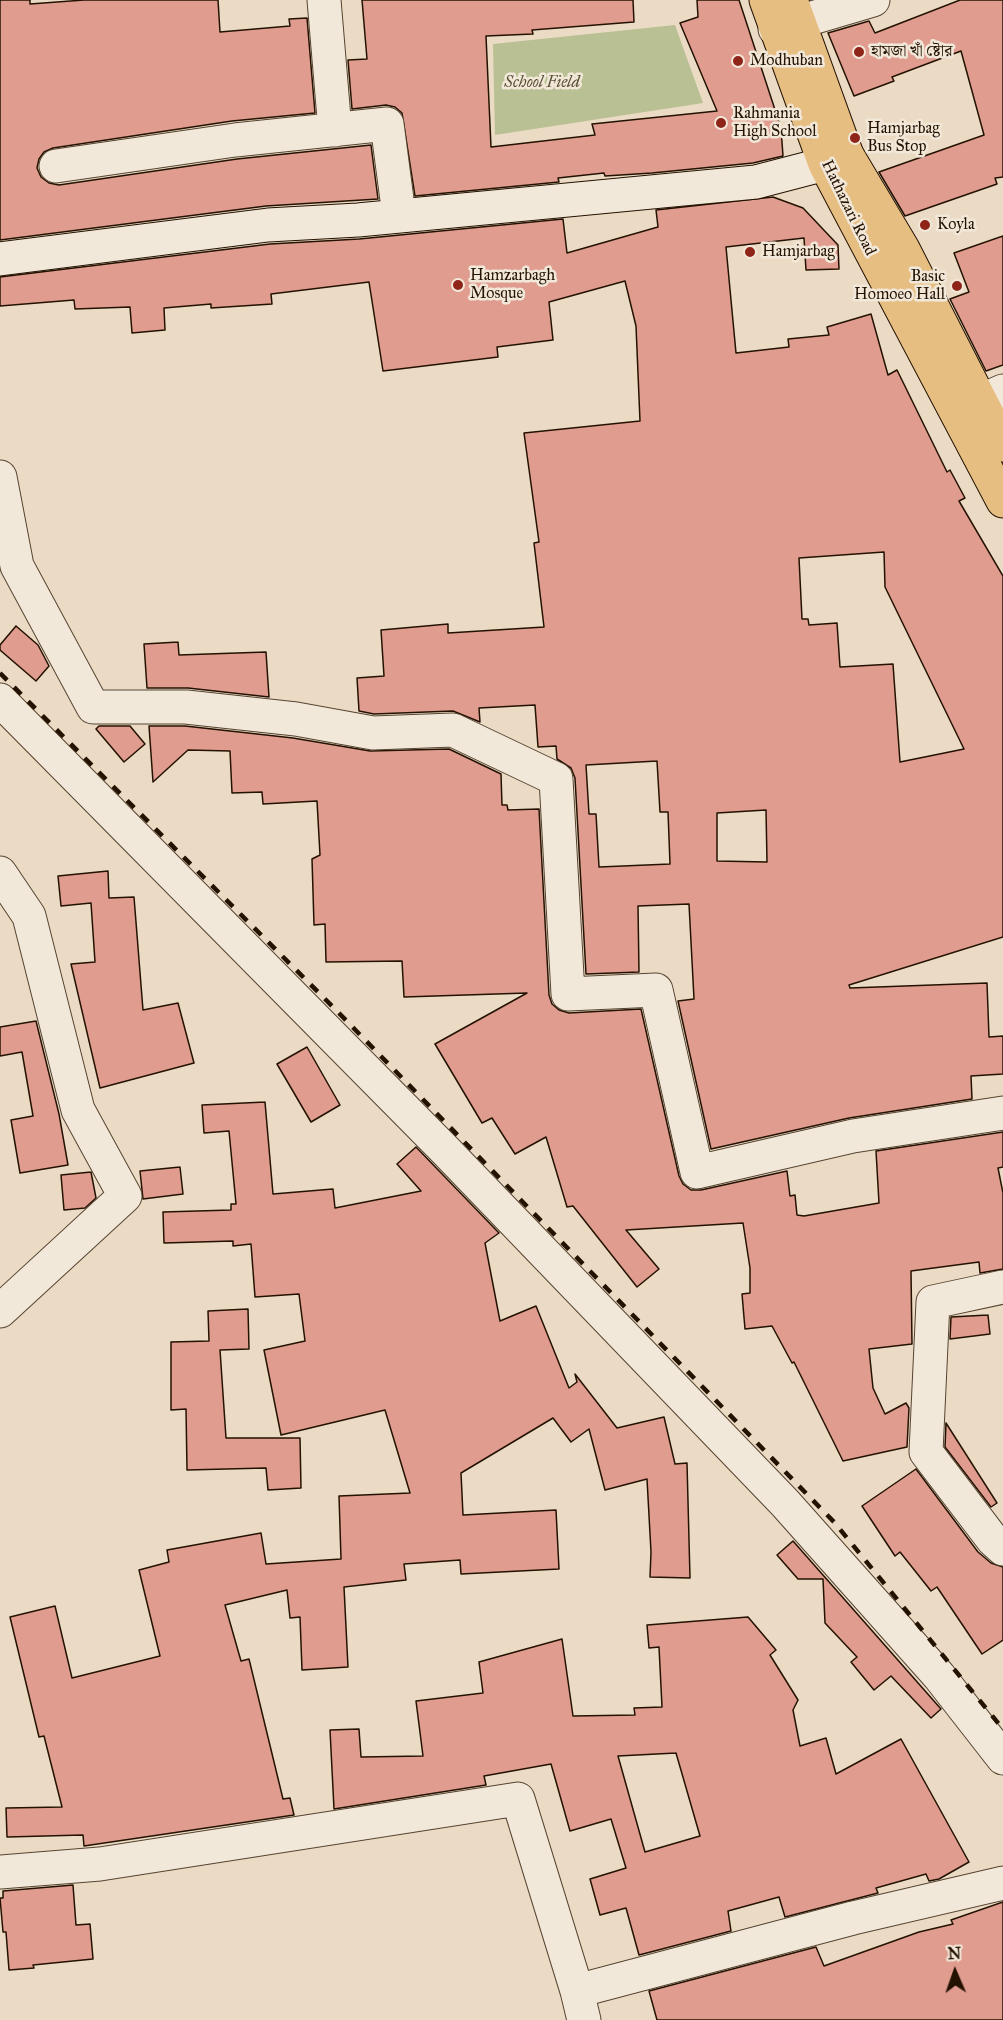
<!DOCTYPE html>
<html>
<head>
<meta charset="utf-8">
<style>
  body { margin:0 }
  #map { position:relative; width:1003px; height:2020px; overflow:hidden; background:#ebdbc4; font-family:"IM FELL Great Primer",serif }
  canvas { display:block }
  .north { position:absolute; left:925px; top:1942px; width:60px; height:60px; -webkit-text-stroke:4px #f2e8d9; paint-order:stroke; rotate:358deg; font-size:16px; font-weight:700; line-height:24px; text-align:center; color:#241200 }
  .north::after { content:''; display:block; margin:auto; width:21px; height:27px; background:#241200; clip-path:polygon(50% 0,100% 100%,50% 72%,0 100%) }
</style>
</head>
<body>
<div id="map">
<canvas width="1003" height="2020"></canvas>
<div class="north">N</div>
</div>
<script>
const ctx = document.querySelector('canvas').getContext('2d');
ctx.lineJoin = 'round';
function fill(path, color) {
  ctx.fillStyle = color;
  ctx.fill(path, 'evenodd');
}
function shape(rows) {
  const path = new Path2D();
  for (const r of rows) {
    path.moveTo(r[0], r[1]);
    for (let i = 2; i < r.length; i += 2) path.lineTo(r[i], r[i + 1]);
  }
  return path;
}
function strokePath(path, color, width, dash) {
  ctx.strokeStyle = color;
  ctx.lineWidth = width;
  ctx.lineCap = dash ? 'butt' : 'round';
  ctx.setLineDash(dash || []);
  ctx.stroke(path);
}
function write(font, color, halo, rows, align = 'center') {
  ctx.font = font + ' "IM FELL Great Primer","Noto Serif Bengali",serif';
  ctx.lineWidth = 5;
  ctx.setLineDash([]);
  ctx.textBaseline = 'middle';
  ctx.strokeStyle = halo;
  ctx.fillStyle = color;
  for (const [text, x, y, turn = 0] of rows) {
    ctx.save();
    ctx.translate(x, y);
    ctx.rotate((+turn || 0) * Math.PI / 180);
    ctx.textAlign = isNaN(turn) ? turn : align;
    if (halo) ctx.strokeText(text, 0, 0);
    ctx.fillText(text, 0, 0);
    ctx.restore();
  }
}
fill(shape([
  [675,25,703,103,495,135,493,44]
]), '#b9c093');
const building = shape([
  [0,0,30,0,30,4,84,0,218,0,220,32,290,26,289,19,307,18,315,113,232,121,53,148,44,152,39,159,37,168,41,177,49,183,59,185,237,159,371,145,378,199,266,206,0,240,0,0],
  [362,0,633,0,634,22,532,30,533,34,486,36,491,147,595,135,592,124,717,111,680,23,698,17,697,0,739,0,781,128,783,156,753,163,652,173,605,176,604,173,558,178,559,182,415,196,402,113,395,107,386,105,352,109,348,60,367,59,362,0],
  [960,0,1003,0,1003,177,995,178,997,184,905,216,879,172,984,135,961,51,892,77,894,81,854,96,828,33,869,21,875,33,960,0],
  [773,197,803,208,838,245,839,269,806,270,804,238,726,247,736,353,789,347,788,339,829,335,827,327,871,314,888,375,897,370,947,472,950,470,965,498,959,501,1003,576,1003,937,849,985,850,988,987,983,989,1037,1003,1036,1003,1074,971,1076,972,1099,849,1118,711,1149,678,1001,694,999,689,904,638,906,639,972,586,974,575,778,571,768,557,759,556,746,538,747,535,705,479,708,480,722,453,711,374,714,359,711,357,678,384,676,381,630,448,624,448,633,544,627,534,543,539,542,524,433,640,421,636,326,625,281,549,302,553,340,497,347,498,357,383,371,369,282,271,294,272,304,211,308,211,304,164,308,165,330,132,333,130,307,75,309,74,300,0,306,0,277,270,244,359,239,563,219,567,253,658,227,656,210,773,197],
  [884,552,885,587,964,749,900,762,893,664,840,667,837,623,809,625,808,619,802,619,799,558,884,552],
  [657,761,660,812,668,812,670,864,599,867,596,814,589,814,586,765,657,761],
  [766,810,767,862,717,861,717,813,766,810],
  [1003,236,1003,365,986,371,950,299,969,292,954,253,1003,236],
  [16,626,38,645,49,666,36,681,0,650,0,645,16,626],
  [178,642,179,655,266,652,269,697,188,688,147,688,144,644,178,642],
  [99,726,130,726,145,744,124,762,96,729,99,726],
  [149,726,185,726,293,738,370,751,449,749,501,774,502,805,507,805,508,810,539,809,549,995,552,1004,559,1010,569,1013,641,1009,679,1176,683,1184,691,1190,701,1190,787,1171,790,1196,795,1195,797,1215,804,1216,879,1203,876,1151,1003,1132,1003,1167,998,1168,1003,1193,1003,1269,980,1273,979,1262,911,1271,912,1344,869,1349,873,1388,885,1414,906,1403,909,1408,907,1447,843,1461,794,1362,792,1363,772,1326,745,1329,742,1294,750,1293,750,1268,743,1223,626,1230,659,1269,637,1287,573,1206,567,1207,546,1137,515,1154,492,1118,482,1123,435,1044,527,993,404,997,402,961,326,962,325,924,314,925,312,859,320,855,317,801,263,804,262,792,232,793,230,751,188,750,153,782,149,726],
  [108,871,109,898,134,897,143,1010,178,1003,194,1063,100,1088,71,964,95,962,91,903,61,906,58,876,108,871],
  [36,1021,59,1114,68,1165,20,1173,11,1120,33,1116,22,1052,0,1056,0,1027,36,1021],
  [307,1047,340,1105,311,1122,277,1064,307,1047],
  [265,1102,273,1194,333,1189,335,1208,421,1191,397,1164,416,1147,499,1233,485,1243,500,1321,536,1306,569,1388,577,1382,575,1374,617,1428,664,1417,675,1464,687,1463,690,1578,650,1577,651,1552,647,1479,605,1490,589,1429,571,1442,553,1418,461,1473,463,1515,556,1510,559,1569,461,1574,460,1560,404,1564,406,1580,344,1587,348,1667,302,1670,300,1617,290,1618,287,1590,225,1605,241,1661,249,1659,283,1799,290,1798,294,1815,84,1846,83,1835,7,1837,6,1808,62,1807,44,1736,39,1737,10,1617,55,1606,72,1678,160,1656,139,1570,169,1562,167,1550,261,1533,266,1564,341,1559,339,1496,410,1493,385,1410,281,1435,264,1350,305,1341,299,1294,255,1297,251,1244,233,1246,233,1241,164,1243,163,1212,231,1210,231,1204,236,1204,229,1131,204,1133,202,1105,265,1102],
  [180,1167,183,1194,143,1199,140,1171,180,1167],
  [91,1172,96,1198,85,1208,64,1210,61,1175,91,1172],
  [248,1309,249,1349,220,1350,226,1438,300,1438,301,1488,268,1490,266,1468,187,1470,186,1409,171,1410,171,1342,209,1341,208,1311,248,1309],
  [988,1315,990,1334,950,1339,951,1317,988,1315],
  [946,1423,997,1503,991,1507,945,1447,946,1423],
  [916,1469,978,1552,991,1563,1003,1567,1003,1640,982,1654,937,1587,931,1591,900,1552,895,1556,862,1506,916,1469],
  [793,1541,941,1709,931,1718,891,1676,874,1690,851,1662,857,1657,825,1623,823,1579,798,1579,777,1555,793,1541],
  [748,1617,776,1650,770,1655,798,1700,793,1710,800,1746,826,1738,836,1774,901,1739,969,1862,939,1879,929,1881,926,1874,876,1888,878,1893,785,1917,779,1897,728,1911,731,1931,639,1955,626,1908,600,1915,590,1879,626,1868,611,1819,570,1831,551,1764,484,1776,486,1785,334,1809,330,1730,359,1729,361,1757,423,1756,416,1701,483,1693,479,1662,562,1639,573,1716,635,1715,634,1708,662,1707,659,1647,649,1648,647,1625,748,1617],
  [676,1753,700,1836,645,1852,618,1756,676,1753],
  [73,1885,76,1925,90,1924,93,1959,33,1965,34,1968,9,1970,6,1932,3,1932,0,1898,3,1898,3,1891,73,1885],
  [1003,1902,1003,2020,657,2020,649,1991,816,1947,824,1966,919,1932,953,1924,951,1920,1003,1902]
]);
fill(building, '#df9c8f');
strokePath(building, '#241200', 1.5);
const street = shape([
  [324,0,335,130],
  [775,29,873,0],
  [56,166,235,140,387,124,399,215],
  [980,401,1003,391],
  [0,477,17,566,93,707,186,707,296,719,373,733,453,730,556,779,568,994,656,990,697,1172,853,1136,1003,1113],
  [0,700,445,1150,785,1503,939,1676,1003,1758],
  [0,873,29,916,78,1110,125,1196,0,1311],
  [1003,1287,933,1302,926,1452,993,1540,1003,1549],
  [0,1872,100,1864,518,1799,577,1991,853,1918,1003,1883],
  [577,1991,584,2020]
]);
const secondary = shape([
  [0,259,268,225,358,220,756,182,825,164,847,155]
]);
const highway = shape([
  [766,0,825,164,1003,501],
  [791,0,847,155,903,249,1003,445]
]);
strokePath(street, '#564431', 35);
strokePath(secondary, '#241200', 35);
strokePath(highway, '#241200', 35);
strokePath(street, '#f2e8d9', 33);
strokePath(secondary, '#f2e8d9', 33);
strokePath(highway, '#e6be82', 33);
strokePath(shape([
  [0,673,336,1010,834,1522,1003,1729]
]), '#241200', 4.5, [10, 10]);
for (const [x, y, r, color] of [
  [859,52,6,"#8f2418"],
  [738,61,6,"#8f2418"],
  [721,123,6,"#8f2418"],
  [855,138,6,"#8f2418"],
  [925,225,6,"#8f2418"],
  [750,252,6,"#8f2418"],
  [458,285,6,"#8f2418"],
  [957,286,6,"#8f2418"]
]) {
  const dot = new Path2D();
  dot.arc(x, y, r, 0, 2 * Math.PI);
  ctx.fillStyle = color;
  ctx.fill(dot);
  strokePath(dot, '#f2e8d9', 2);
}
write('16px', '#241200', '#f2e8d9', [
  ["হামজা খাঁ ষ্টোর",871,52],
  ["Modhuban",750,61],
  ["Rahmania",733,114],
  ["High School",733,132],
  ["Hamjarbag",867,129],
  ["Bus Stop",867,147],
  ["Koyla",937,225],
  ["Hamjarbag",762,252],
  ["Hamzarbagh",470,276],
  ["Mosque",470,294],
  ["Basic",945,277,"right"],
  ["Homoeo Hall",945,295,"right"]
], 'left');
write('italic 16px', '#584f33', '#f2e8d9', [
  ["School Field",542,83]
]);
write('16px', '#241200', '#f2e8d9', [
  ["Hathazari Road",848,208,64]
]);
</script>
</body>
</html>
